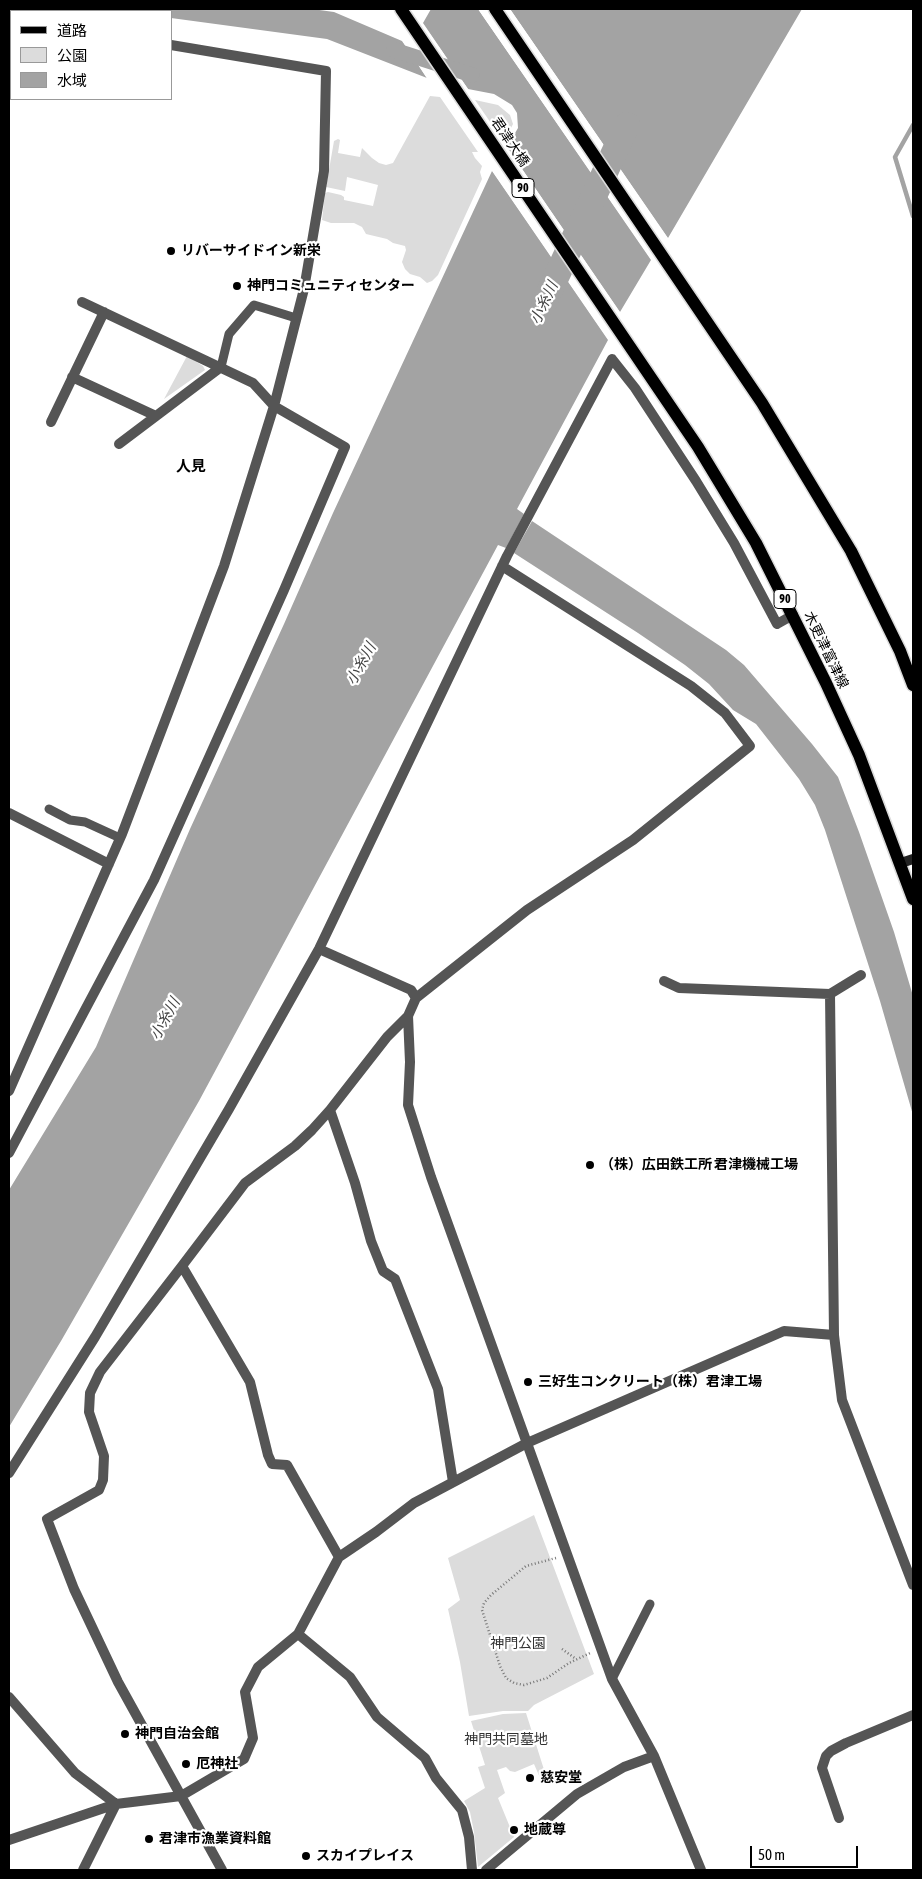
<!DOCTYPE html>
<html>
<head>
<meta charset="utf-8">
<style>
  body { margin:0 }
  #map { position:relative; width:922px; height:1879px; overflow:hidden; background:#fff; font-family:"Asap Condensed","Noto Sans JP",sans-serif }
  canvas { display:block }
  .frame { position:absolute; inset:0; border:10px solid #000; pointer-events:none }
  .legend { position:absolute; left:10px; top:10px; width:162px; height:90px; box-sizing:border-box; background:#fff; border:1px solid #999; margin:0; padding:6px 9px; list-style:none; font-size:15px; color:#000 }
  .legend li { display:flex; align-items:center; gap:10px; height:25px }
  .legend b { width:25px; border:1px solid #999 }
  .scale { position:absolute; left:750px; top:1846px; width:108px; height:22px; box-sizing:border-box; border:2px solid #000; border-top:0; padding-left:6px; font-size:15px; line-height:18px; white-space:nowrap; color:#000; -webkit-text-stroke:4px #fff; paint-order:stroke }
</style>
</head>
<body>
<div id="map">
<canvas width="922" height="1879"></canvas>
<div class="frame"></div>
<ul class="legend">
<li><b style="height:6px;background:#000"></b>道路</li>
<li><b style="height:14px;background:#dcdcdc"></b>公園</li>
<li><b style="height:14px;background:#a3a3a3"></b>水域</li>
</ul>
<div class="scale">50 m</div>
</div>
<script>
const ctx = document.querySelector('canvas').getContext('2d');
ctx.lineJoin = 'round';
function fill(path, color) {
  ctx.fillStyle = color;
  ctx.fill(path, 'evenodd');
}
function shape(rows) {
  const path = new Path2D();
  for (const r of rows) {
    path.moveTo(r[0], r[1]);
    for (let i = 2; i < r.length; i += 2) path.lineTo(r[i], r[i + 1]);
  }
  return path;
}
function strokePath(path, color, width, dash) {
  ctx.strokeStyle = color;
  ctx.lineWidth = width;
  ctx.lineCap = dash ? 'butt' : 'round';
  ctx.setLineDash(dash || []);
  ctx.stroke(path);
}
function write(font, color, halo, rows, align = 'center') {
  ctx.font = font + ' "Asap Condensed","Noto Sans JP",sans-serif';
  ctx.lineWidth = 4.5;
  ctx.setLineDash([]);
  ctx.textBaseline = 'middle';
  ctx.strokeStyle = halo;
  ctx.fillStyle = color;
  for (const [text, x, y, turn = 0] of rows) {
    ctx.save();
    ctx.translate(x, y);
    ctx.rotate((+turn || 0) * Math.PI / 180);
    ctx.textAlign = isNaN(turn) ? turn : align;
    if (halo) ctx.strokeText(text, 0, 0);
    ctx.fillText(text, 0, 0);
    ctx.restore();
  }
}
fill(shape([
  [430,96,440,97,478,152,472,152,475,158,482,166,480,172,482,179,438,275,432,281,427,283,420,277,410,274,405,269,402,262,406,250,405,246,393,243,387,239,366,234,362,227,354,223,331,223,322,220,325,193,328,192,341,195,344,197,344,200,373,206,378,185,347,177,345,191,326,187,334,141,338,139,340,140,338,153,360,157,362,148,372,158,379,163,386,165,393,163],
  [475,100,498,105,510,115,513,124,504,142],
  [187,356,203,366,205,370,164,399],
  [534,1515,594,1674,534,1705,528,1711,503,1711,469,1716,460,1662,448,1609,460,1600,448,1558],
  [526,1713,547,1779,541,1780,534,1764,515,1772,510,1771,506,1767,497,1770,505,1793,498,1798,514,1837,478,1867,474,1832,470,1812,464,1801,485,1788,478,1767,485,1765,471,1721,503,1714]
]), '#dcdcdc');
fill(shape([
  [100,9,312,9,334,12,402,41,427,78,327,39,171,18,171,11,119,11],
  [431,9,478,9,651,260,620,312,507,147,518,128,517,113,512,105,494,94,468,89,423,23],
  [510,9,802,9,668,238],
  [492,171,608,340,517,509,524,514,506,548,498,545,199,1101,61,1341,9,1427,9,1190,96,1047,190,829,284,624,333,513],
  [532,521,726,650,744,665,812,744,838,777,859,832,894,932,913,996,913,1115,880,1001,825,830,815,805,799,779,756,724,733,710,709,684,685,665,638,633,514,553]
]), '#a3a3a3');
fill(shape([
  [478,9,481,9,653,259,653,262],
  [508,9,510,9,669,240,666,239],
  [421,21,468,89,470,92,466,91,421,24],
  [400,37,404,39,429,76,428,80],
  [506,145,507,147,621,314,618,314,505,148],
  [491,169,494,170,610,339,610,342]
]), '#fff');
strokePath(shape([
  [913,125,895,157,913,216]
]), '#a3a3a3', 4.5);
strokePath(shape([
  [394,50,472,75]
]), '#a3a3a3', 15);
strokePath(shape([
  [544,303,627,125]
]), '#a3a3a3', 26);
const primary = shape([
  [401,9,698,447,756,543,826,683,859,755,913,899],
  [495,9,762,403,851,551,900,651,913,685]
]);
strokePath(primary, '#dbdbdb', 15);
strokePath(shape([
  [556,1558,526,1566,491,1595,484,1603,482,1610,500,1666,506,1678,514,1683,524,1685,547,1678,569,1663,590,1653],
  [562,1649,576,1659]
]), '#777', 2.5, [1, 2.5]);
strokePath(shape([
  [221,367,229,334,254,305,296,318],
  [49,809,70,820,85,822,120,838],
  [612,1679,650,1604]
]), '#555', 9);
strokePath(shape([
  [42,9,48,11],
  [106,11,107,9],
  [72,377,156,416],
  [51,422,104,312],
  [119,444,221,367],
  [9,813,109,864],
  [319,949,411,990,416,998],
  [861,975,830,994,834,1335,842,1400,913,1585],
  [664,981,679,988,830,994],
  [408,1016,410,1062,408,1105,431,1177,612,1679,654,1756,701,1870],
  [9,1091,122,834,224,566,274,406,304,289,324,171,326,71,171,45],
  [330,1110,355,1183,371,1241,383,1271,395,1279,438,1389,453,1482],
  [9,1153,154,880,284,590,345,447,274,406,253,383,82,302],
  [182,1266,250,1382,268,1455,272,1464,287,1465,339,1557],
  [9,1473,95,1337,229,1109,319,949,507,556,612,359,635,388,696,481,734,543,777,624,793,615],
  [298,1634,350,1677,377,1717,425,1758,436,1778,462,1810,469,1837,472,1870],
  [9,1697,75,1773,116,1804],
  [839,1818,822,1768,826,1756,831,1751,846,1743,913,1715],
  [9,1840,116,1804,181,1796,244,1759,253,1738,245,1692,258,1667,298,1634,339,1557,376,1532,414,1503,527,1443,784,1331,834,1335],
  [83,1870,116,1804],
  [222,1870,118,1682,74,1589,47,1519,99,1490,103,1480,104,1456,89,1412,90,1393,100,1372,182,1266,245,1183,295,1146,312,1130,330,1110,387,1037,408,1016,416,998,527,910,633,840,750,746,725,713,691,686,502,566],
  [486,1870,577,1794,624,1767,654,1756]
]), '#555', 10);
strokePath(shape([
  [901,863,913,859]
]), '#222', 10);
strokePath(primary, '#000', 12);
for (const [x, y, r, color] of [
  [171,251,5,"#000"],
  [237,286,5,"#000"],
  [590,1165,5,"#000"],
  [528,1382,5,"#000"],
  [125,1734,5,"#000"],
  [186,1764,5,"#000"],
  [530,1778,5,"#000"],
  [514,1830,5,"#000"],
  [149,1839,5,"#000"],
  [306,1856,5,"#000"]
]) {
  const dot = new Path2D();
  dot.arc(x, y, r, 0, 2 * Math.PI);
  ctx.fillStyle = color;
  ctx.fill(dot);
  strokePath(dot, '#fff', 2);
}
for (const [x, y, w] of [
  [523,188,22],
  [785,599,22]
]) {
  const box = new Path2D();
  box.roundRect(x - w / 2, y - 9.5, w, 19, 4);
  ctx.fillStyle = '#fff';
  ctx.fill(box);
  strokePath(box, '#000', 1);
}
write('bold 12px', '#000', null, [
  ["90",523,188],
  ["90",785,599]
]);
write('14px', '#000', '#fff', [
  ["君津大橋",510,142,56],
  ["木更津富津線",826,650,64]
]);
write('bold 14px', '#000', '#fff', [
  ["リバーサイドイン新栄",181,251],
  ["神門コミュニティセンター",247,286],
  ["（株）広田鉄工所 君津機械工場",600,1165],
  ["三好生コンクリート（株）君津工場",538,1382],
  ["神門自治会館",135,1734],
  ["厄神社",196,1764],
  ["慈安堂",540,1778],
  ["地蔵尊",524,1830],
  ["君津市漁業資料館",159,1839],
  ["スカイプレイス",316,1856]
], 'left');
write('14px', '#333', '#fff', [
  ["神門公園",518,1644],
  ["神門共同墓地",506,1740]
]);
write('italic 15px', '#444', '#fff', [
  ["小糸川",544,303,-65],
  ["小糸川",361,664,-61],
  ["小糸川",165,1019,-61]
]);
write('bold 15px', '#000', '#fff', [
  ["人見",191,466]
]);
</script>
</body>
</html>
